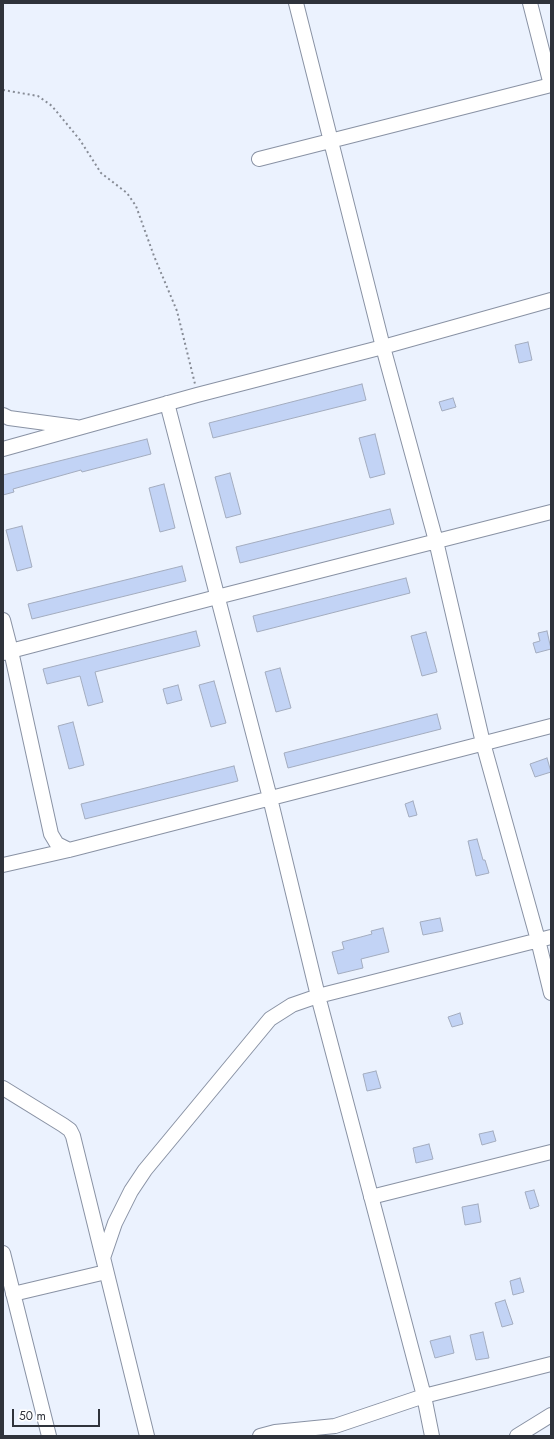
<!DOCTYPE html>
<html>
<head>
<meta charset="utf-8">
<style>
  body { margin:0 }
  #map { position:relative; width:554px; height:1439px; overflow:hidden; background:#ebf2fe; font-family:Jost,sans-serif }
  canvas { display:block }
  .frame { position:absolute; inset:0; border:4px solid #2f333b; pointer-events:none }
  .scale { position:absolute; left:12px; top:1409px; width:88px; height:18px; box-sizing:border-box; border:2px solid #2f333b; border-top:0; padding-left:5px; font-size:12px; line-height:14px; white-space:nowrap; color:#2f333b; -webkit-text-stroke:3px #fff; paint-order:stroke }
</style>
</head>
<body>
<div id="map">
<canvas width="554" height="1439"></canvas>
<div class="frame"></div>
<div class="scale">50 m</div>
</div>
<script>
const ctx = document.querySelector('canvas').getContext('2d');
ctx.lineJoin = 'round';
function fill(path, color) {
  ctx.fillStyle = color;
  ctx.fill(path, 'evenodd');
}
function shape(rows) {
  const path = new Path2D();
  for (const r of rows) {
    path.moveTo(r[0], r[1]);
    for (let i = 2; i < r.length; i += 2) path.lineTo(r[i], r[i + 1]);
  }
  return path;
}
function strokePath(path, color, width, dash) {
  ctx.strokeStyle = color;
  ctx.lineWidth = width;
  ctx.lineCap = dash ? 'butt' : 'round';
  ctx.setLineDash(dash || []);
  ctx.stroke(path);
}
const building = shape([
  [528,342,532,360,519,363,515,345,528,342],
  [362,384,366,400,213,438,209,423,362,384],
  [453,398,456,407,442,411,439,402,453,398],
  [375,434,385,474,370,478,359,438,375,434],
  [147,439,151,454,82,472,81,470,13,489,14,492,3,495,3,475,147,439],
  [230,473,241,514,226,518,215,477,230,473],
  [164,484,175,528,160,532,149,488,164,484],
  [390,509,394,524,240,563,236,547,390,509],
  [22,526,32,567,17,571,6,530,22,526],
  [182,566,186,581,32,619,28,604,182,566],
  [406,578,410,593,257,632,253,616,406,578],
  [196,631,200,646,95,672,103,702,88,706,80,676,47,684,43,669,196,631],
  [547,631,551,649,536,653,533,643,540,641,538,633,547,631],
  [426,632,437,672,422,676,411,636,426,632],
  [280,668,291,708,276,712,265,672,280,668],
  [214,681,226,723,211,727,199,685,214,681],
  [178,685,182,700,167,704,163,689,178,685],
  [437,714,441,729,288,768,284,753,437,714],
  [73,722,84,765,69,769,58,726,73,722],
  [547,758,551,772,535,777,530,764,547,758],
  [234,766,238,781,85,819,81,804,234,766],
  [413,801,417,815,409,817,405,804,413,801],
  [477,839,483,860,485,860,489,873,476,876,468,841,477,839],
  [440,918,443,931,423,935,420,922,440,918],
  [383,928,389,952,361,959,363,968,338,974,332,952,344,949,342,942,372,934,371,931,383,928],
  [460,1013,463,1024,452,1027,448,1017,460,1013],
  [376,1071,381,1088,367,1091,363,1074,376,1071],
  [493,1131,496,1141,482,1145,479,1134,493,1131],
  [429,1144,433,1159,416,1163,413,1148,429,1144],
  [534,1190,539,1206,530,1209,525,1192,534,1190],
  [478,1204,481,1222,465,1225,462,1207,478,1204],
  [520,1278,524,1292,513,1295,510,1281,520,1278],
  [505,1300,513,1324,502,1327,495,1303,505,1300],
  [483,1332,489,1358,476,1360,470,1335,483,1332],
  [450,1336,454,1353,435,1358,430,1341,450,1336]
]);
fill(building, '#c2d3f5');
strokePath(building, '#a3acbf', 1);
const minor = shape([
  [296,3,383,347,436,541,483,743,538,940,551,993],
  [259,159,551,85,530,3],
  [167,403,270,798,318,996,424,1396,432,1436],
  [3,415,9,418,76,427],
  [3,449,197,395,383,347,551,300],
  [3,620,11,651,51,834,57,844,69,850],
  [3,653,217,597,551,512],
  [3,865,69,850,551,726],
  [3,1088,63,1125,70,1130,73,1136,147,1436],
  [371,1197,551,1152],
  [3,1253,49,1436],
  [103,1258,115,1223,131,1191,145,1170,270,1019,292,1005,318,996,551,937],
  [13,1294,106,1272],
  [260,1436,275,1432,335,1426,424,1396,551,1364],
  [517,1436,551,1415]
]);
strokePath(minor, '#8992a4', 16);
strokePath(shape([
  [3,90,38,96,52,106,80,140,101,173,127,193,136,206,154,256,177,311,195,384]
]), '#878c96', 2, [2, 3]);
strokePath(minor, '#fff', 14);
</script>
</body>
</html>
